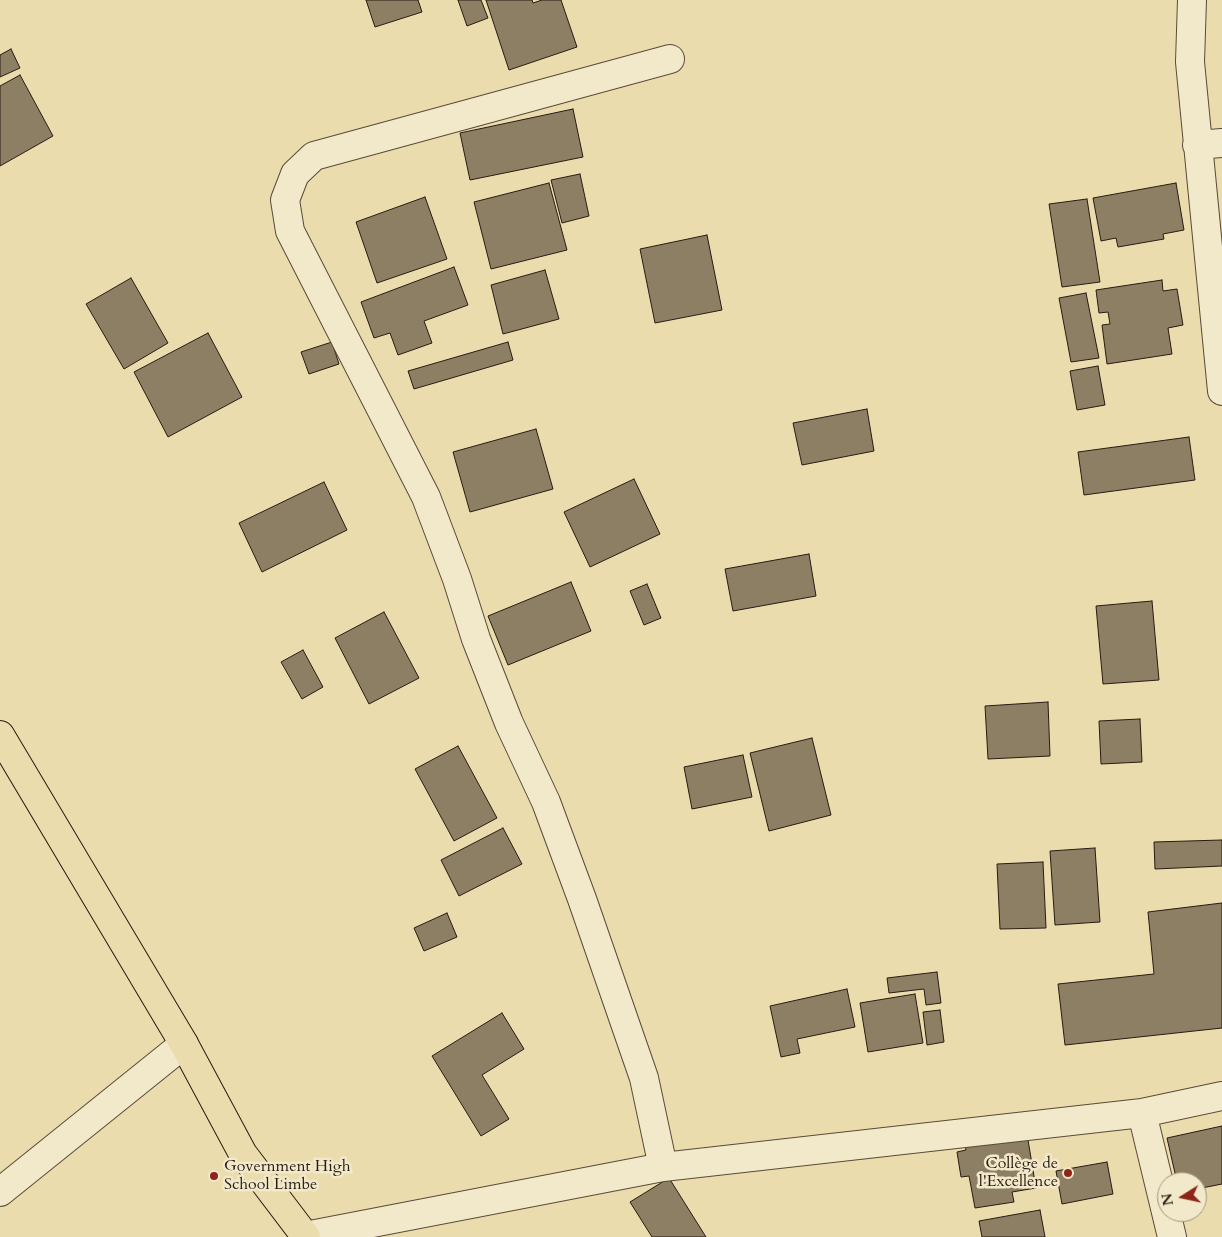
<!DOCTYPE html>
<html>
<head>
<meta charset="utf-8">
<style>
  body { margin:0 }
  #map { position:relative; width:1222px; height:1237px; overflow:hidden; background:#ebdcad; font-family:Cardo,serif }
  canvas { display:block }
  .north { position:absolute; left:1157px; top:1172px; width:50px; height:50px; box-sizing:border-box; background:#f2e8ca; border:1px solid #a19680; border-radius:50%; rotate:260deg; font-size:14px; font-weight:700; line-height:20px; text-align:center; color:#281b12 }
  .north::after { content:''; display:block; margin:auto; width:18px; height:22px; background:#8f2418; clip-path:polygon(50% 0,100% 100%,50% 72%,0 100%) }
</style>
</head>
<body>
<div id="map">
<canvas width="1222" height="1237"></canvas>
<div class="north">N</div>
</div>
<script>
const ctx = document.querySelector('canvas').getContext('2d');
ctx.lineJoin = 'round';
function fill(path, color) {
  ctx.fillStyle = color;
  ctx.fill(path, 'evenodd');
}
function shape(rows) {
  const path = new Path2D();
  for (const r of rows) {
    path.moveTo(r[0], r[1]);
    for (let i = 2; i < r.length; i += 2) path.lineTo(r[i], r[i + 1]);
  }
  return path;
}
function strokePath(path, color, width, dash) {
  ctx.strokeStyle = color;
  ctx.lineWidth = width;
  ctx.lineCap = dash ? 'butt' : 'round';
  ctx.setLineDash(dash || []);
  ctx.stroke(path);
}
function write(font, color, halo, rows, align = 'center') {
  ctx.font = font + ' Cardo,serif';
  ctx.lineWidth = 5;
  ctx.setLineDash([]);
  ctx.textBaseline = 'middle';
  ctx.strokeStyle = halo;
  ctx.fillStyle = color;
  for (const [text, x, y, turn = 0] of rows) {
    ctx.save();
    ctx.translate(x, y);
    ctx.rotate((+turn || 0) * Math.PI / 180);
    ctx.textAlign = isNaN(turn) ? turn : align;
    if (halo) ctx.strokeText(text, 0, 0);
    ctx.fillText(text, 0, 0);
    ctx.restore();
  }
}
const building = shape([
  [366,0,418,0,422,12,375,27,366,0],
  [458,0,481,0,488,18,467,26,458,0],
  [486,0,532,0,533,3,542,0,561,0,577,47,509,70,486,0],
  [11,49,20,68,0,77,0,55,11,49],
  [20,75,53,136,0,166,0,86,20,75],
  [573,109,583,157,470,180,460,133,573,109],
  [580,174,589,216,562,223,551,180,580,174],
  [549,183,567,250,491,269,474,202,549,183],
  [1176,183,1184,230,1163,234,1164,239,1118,247,1116,238,1101,241,1093,198,1176,183],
  [425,197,447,259,377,283,356,222,425,197],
  [1087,199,1100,282,1062,287,1049,204,1087,199],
  [707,235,722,310,655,323,640,249,707,235],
  [454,267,468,305,424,321,432,343,398,355,390,333,374,338,361,302,454,267],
  [545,270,559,319,503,334,491,285,545,270],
  [131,278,168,343,124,369,86,304,131,278],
  [1162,280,1163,291,1177,289,1183,325,1168,328,1172,354,1107,364,1102,325,1110,324,1108,312,1099,313,1096,290,1162,280],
  [1086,293,1099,358,1071,362,1059,298,1086,293],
  [208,333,242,397,168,437,134,372,208,333],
  [332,342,339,364,309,374,301,352,332,342],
  [508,342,513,360,414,389,408,371,508,342],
  [1098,366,1105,405,1077,410,1070,371,1098,366],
  [867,409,874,451,802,465,793,423,867,409],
  [536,429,553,489,470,512,453,452,536,429],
  [1189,437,1195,480,1084,495,1078,452,1189,437],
  [634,479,660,534,590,567,564,512,634,479],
  [324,482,347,530,262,572,239,523,324,482],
  [809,554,816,596,733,611,725,569,809,554],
  [571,582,591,631,508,665,488,616,571,582],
  [647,584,661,618,644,625,630,591,647,584],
  [1152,601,1159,680,1103,684,1096,606,1152,601],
  [384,612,419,678,369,704,335,638,384,612],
  [303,650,323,687,302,699,281,662,303,650],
  [1048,702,1050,756,988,759,985,706,1048,702],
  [1140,719,1142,762,1101,764,1099,721,1140,719],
  [812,738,831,815,769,831,750,753,812,738],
  [458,746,497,818,454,841,415,769,458,746],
  [743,755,752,797,692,809,684,767,743,755],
  [503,828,522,864,459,896,441,860,503,828],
  [1222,840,1222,866,1155,869,1154,842,1222,840],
  [1095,848,1100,922,1055,925,1050,851,1095,848],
  [1043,862,1046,928,1000,929,997,864,1043,862],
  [1222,903,1222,1028,1065,1045,1058,984,1154,974,1148,912,1222,903],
  [447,913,457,937,424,951,414,928,447,913],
  [937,972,941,1003,926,1005,924,989,889,993,887,978,937,972],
  [847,989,855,1027,797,1039,800,1053,781,1057,770,1006,847,989],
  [915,994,923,1043,868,1052,860,1003,915,994],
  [940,1010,944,1042,927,1045,923,1012,940,1010],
  [502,1013,524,1049,482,1075,509,1119,481,1136,432,1056,502,1013],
  [1222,1126,1222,1184,1197,1189,1197,1182,1177,1182,1167,1138,1222,1126],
  [1027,1134,1036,1188,1012,1192,1014,1202,975,1208,969,1176,961,1177,957,1152,966,1150,965,1144,1027,1134],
  [1107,1162,1113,1194,1062,1204,1056,1171,1107,1162],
  [669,1178,706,1237,652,1237,630,1202,669,1178],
  [1040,1210,1045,1237,982,1237,979,1221,1040,1210]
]);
fill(building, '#8d7f63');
strokePath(building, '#281b12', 1);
const street = shape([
  [1192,0,1190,62,1222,391],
  [1197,145,1222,143],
  [1142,1113,1172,1237],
  [663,1167,644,1078,582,899,546,802,509,723,476,639,457,579,426,497,290,231,285,200,295,174,314,156,670,59],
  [0,1192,184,1044],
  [305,1236,663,1167,1142,1113,1222,1096]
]);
const primary = shape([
  [0,735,184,1044,243,1154,306,1237]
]);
strokePath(street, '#594b39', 30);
strokePath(primary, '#281b12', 30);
strokePath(street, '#f2e8ca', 28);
strokePath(primary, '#ebdcad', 28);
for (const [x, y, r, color] of [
  [1068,1173,5,"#8f2418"],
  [214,1176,5,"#8f2418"]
]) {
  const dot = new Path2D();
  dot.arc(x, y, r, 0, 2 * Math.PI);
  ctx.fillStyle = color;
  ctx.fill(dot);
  strokePath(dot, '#f2e8ca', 2);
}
write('16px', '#281b12', '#f2e8ca', [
  ["Collège de",1058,1164],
  ["l'Excellence",1058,1182],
  ["Government High",224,1167,"left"],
  ["School Limbe",224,1185,"left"]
], 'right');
</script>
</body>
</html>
